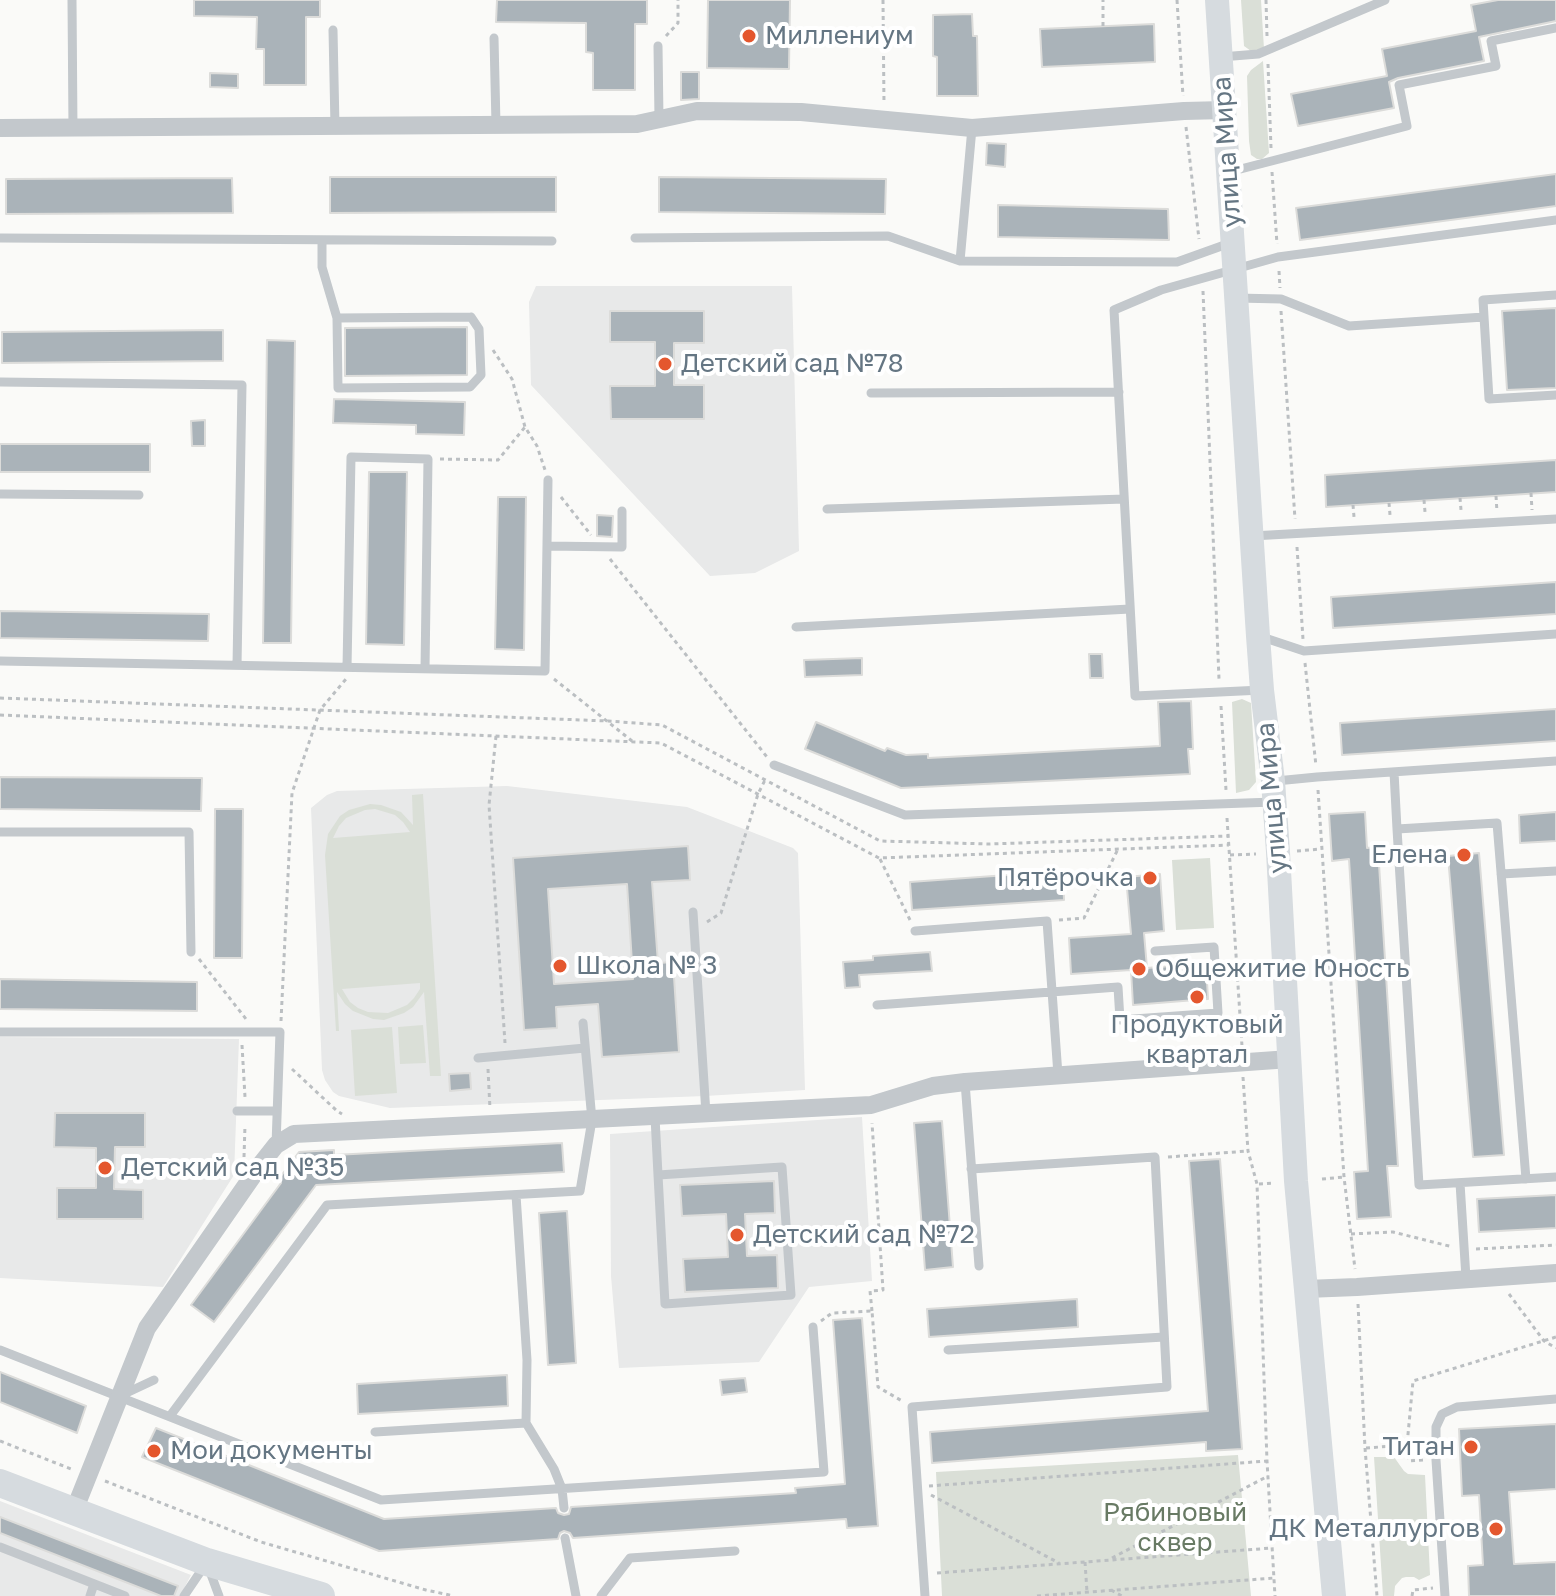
<!DOCTYPE html>
<html>
<head>
<meta charset="utf-8">
<style>
  body { margin:0 }
  canvas { display:block; background:#fafaf8 }
</style>
</head>
<body>
<canvas width="1556" height="1596"></canvas>
<script>
const ctx = document.querySelector('canvas').getContext('2d');
ctx.lineJoin = 'round';
function fill(path, color) {
  ctx.fillStyle = color;
  ctx.fill(path, 'evenodd');
}
function shape(rows) {
  const path = new Path2D();
  for (const r of rows) {
    path.moveTo(r[0], r[1]);
    for (let i = 2; i < r.length; i += 2) path.lineTo(r[i], r[i + 1]);
  }
  return path;
}
function strokePath(path, color, width, dash) {
  ctx.strokeStyle = color;
  ctx.lineWidth = width;
  ctx.lineCap = dash ? 'butt' : 'round';
  ctx.setLineDash(dash || []);
  ctx.stroke(path);
}
function write(font, color, halo, rows, align = 'center') {
  ctx.font = font + ' "Golos Text",sans-serif';
  ctx.lineWidth = 8;
  ctx.setLineDash([]);
  ctx.textBaseline = 'middle';
  ctx.strokeStyle = halo;
  ctx.fillStyle = color;
  for (const [text, x, y, turn = 0] of rows) {
    ctx.save();
    ctx.translate(x, y);
    ctx.rotate((+turn || 0) * Math.PI / 180);
    ctx.textAlign = isNaN(turn) ? turn : align;
    if (halo) ctx.strokeText(text, 0, 0);
    ctx.fillText(text, 0, 0);
    ctx.restore();
  }
}
fill(shape([
  [536,286,792,286,799,551,755,573,710,576,531,385,529,302],
  [507,786,687,807,793,848,798,853,805,1090,705,1096,390,1108,339,1096,333,1092,325,1080,322,1070,311,808,327,795,337,791],
  [0,1037,239,1039,234,1175,163,1287,0,1278],
  [862,1117,872,1281,809,1287,759,1362,619,1368,611,1276,610,1134],
  [0,1501,191,1575,180,1596,0,1596]
]), '#e8e9e9');
fill(shape([
  [1241,0,1261,0,1264,49,1251,51,1244,46],
  [1263,61,1269,153,1262,159,1257,159,1251,155,1249,141,1247,76,1251,70],
  [1242,699,1251,703,1256,782,1249,790,1236,793,1232,702],
  [423,794,441,1076,430,1076,424,992,413,1007,404,1013,384,1020,373,1019,353,1011,345,1004,337,992,339,1031,336,1031,325,855,328,834,340,816,349,810,370,804,381,805,401,812,413,825,412,795],
  [375,809,395,815,403,822,410,832,333,838,339,826,346,818,365,810],
  [420,983,420,989,414,998,407,1005,388,1013,368,1012,358,1008,350,1002,342,989],
  [1210,858,1214,928,1176,930,1172,860],
  [423,1025,426,1063,400,1064,398,1027],
  [392,1027,397,1093,355,1096,351,1030],
  [1238,1455,1251,1596,942,1596,936,1472],
  [1374,1457,1394,1457,1404,1471,1408,1474,1425,1475,1430,1575,1419,1580,1414,1577,1406,1577,1402,1578,1395,1586,1394,1596,1383,1596]
]), '#dadfd7');
const building = shape([
  [194,0,320,0,320,17,306,17,306,85,264,85,264,49,256,49,257,17,194,16,194,0],
  [497,0,647,0,647,24,635,24,635,90,593,90,593,53,586,52,586,23,496,22,497,0],
  [708,0,790,0,789,69,707,68,708,0],
  [1498,0,1556,0,1556,21,1479,37,1484,61,1398,78,1389,82,1394,108,1298,126,1291,94,1387,76,1382,49,1476,31,1471,5,1498,0],
  [972,14,973,36,977,36,978,96,937,96,937,57,933,56,933,15,972,14],
  [1154,24,1155,62,1042,67,1040,29,1154,24],
  [681,72,699,72,699,99,681,100,681,72],
  [210,73,238,74,238,88,210,87,210,73],
  [987,143,1006,144,1005,167,986,165,987,143],
  [1556,174,1556,206,1300,240,1296,208,1556,174],
  [330,177,556,177,556,212,330,213,330,177],
  [659,177,886,179,885,214,659,212,659,177],
  [232,178,233,213,6,214,6,179,232,178],
  [998,205,1168,209,1169,240,998,237,998,205],
  [1556,308,1556,388,1507,390,1502,311,1556,308],
  [610,311,704,311,704,343,674,343,674,385,704,385,704,419,611,419,610,386,655,386,655,342,610,342,610,311],
  [467,327,467,375,345,376,345,328,467,327],
  [223,330,223,361,2,363,2,332,223,330],
  [267,340,295,341,291,643,263,643,267,340],
  [334,399,465,402,464,435,416,434,416,425,333,423,334,399],
  [205,420,205,446,192,446,191,421,205,420],
  [0,444,150,444,150,472,0,472,0,444],
  [1556,460,1556,492,1326,507,1325,475,1556,460],
  [369,472,407,472,404,645,366,644,369,472],
  [498,497,526,497,524,650,495,649,498,497],
  [597,515,613,516,612,537,597,536,597,515],
  [1556,582,1556,614,1333,628,1331,597,1556,582],
  [0,611,209,614,208,641,0,638,0,611],
  [1089,654,1102,654,1103,678,1090,678,1089,654],
  [862,658,862,675,805,677,804,660,862,658],
  [1191,701,1193,749,1188,749,1190,774,901,788,805,749,816,722,885,751,887,748,906,755,928,754,928,758,1160,746,1158,702,1191,701],
  [1556,709,1556,741,1342,755,1340,723,1556,709],
  [0,777,202,778,201,811,0,809,0,777],
  [215,809,243,809,242,958,214,958,215,809],
  [1365,812,1367,848,1374,847,1375,864,1379,864,1398,1166,1387,1166,1391,1217,1357,1219,1354,1172,1368,1171,1349,859,1332,861,1329,814,1365,812],
  [1556,812,1556,841,1520,843,1519,815,1556,812],
  [688,846,690,880,652,882,658,963,673,962,679,1052,602,1057,598,1004,556,1007,557,1028,524,1030,513,858,688,846],
  [627,884,633,979,554,984,548,889,627,884],
  [1479,853,1504,1155,1473,1157,1448,856,1479,853],
  [1063,871,1064,900,912,910,910,882,1063,871],
  [1160,874,1164,931,1144,933,1147,968,1206,963,1208,999,1133,1005,1131,970,1071,974,1069,938,1131,934,1126,877,1160,874],
  [930,952,932,971,859,975,860,987,845,988,843,962,873,960,873,956,930,952],
  [0,979,197,982,197,1011,0,1009,0,979],
  [470,1073,471,1089,450,1091,449,1074,470,1073],
  [55,1113,145,1113,145,1147,115,1147,114,1189,143,1190,143,1219,57,1219,57,1188,96,1188,96,1148,54,1147,55,1113],
  [942,1121,953,1267,925,1270,914,1123,942,1121],
  [562,1143,564,1172,316,1185,214,1322,191,1305,281,1183,278,1180,299,1152,334,1150,334,1155,562,1143],
  [1220,1159,1242,1449,1206,1451,1206,1442,932,1463,930,1432,1208,1411,1189,1161,1220,1159],
  [774,1181,775,1213,745,1214,747,1256,777,1255,778,1288,685,1292,683,1259,728,1257,726,1214,682,1216,680,1185,774,1181],
  [1556,1195,1556,1228,1479,1232,1477,1199,1556,1195],
  [567,1211,576,1363,548,1365,539,1213,567,1211],
  [1077,1299,1078,1327,929,1337,927,1309,1077,1299],
  [862,1318,878,1526,847,1528,846,1519,573,1538,570,1533,564,1531,560,1533,558,1539,379,1551,142,1457,156,1428,384,1519,556,1508,558,1513,564,1515,569,1514,571,1507,796,1493,795,1488,845,1484,833,1320,862,1318],
  [0,1372,86,1406,77,1433,0,1402,0,1372],
  [507,1375,508,1406,358,1414,357,1384,507,1375],
  [745,1378,747,1392,722,1395,720,1380,745,1378],
  [1556,1424,1556,1489,1509,1492,1514,1564,1556,1562,1556,1596,1469,1596,1468,1566,1483,1565,1479,1495,1462,1496,1459,1429,1556,1424],
  [0,1517,178,1586,174,1596,161,1596,0,1533,0,1517]
]);
fill(building, '#aab3b9');
strokePath(building, '#dcdcda', 2);
strokePath(shape([
  [883,0,884,104],
  [1177,0,1183,96],
  [1266,0,1267,36],
  [1103,26,1103,0],
  [666,36,678,23,678,0],
  [1268,64,1271,148],
  [1186,127,1199,239],
  [1272,172,1277,244],
  [1279,271,1280,288],
  [1203,291,1219,679],
  [1281,311,1295,519],
  [493,350,512,379,525,427,537,446,545,470],
  [440,459,498,460,525,427],
  [1531,493,1532,510],
  [1496,496,1497,512],
  [561,497,591,535],
  [1460,498,1461,510],
  [1424,500,1425,512],
  [1389,503,1390,515],
  [1353,505,1354,517],
  [1297,547,1303,639],
  [610,559,767,757],
  [1305,663,1316,766],
  [554,679,632,741],
  [0,698,608,721,662,725,880,841,989,844,1229,836],
  [1221,706,1226,790],
  [0,715,661,743,879,858,1229,845],
  [496,736,489,805,505,1043],
  [1318,790,1344,1177,1355,1269],
  [1227,818,1242,1046],
  [1297,851,1321,849],
  [1230,855,1256,854],
  [880,859,910,920],
  [1059,920,1084,918,1118,849],
  [707,922,721,913,758,794,765,780],
  [199,959,246,1019],
  [281,1021,292,793,320,710,346,679],
  [242,1045,245,1097],
  [292,1069,337,1111,342,1114],
  [488,1069,490,1109],
  [1243,1077,1248,1151,1257,1184,1267,1461,1275,1596],
  [244,1157,245,1125],
  [1168,1157,1248,1151],
  [1322,1179,1344,1177],
  [1259,1184,1275,1183],
  [1351,1234,1393,1232,1453,1247],
  [1476,1249,1556,1245],
  [1509,1294,1544,1341,1556,1348],
  [1358,1304,1365,1448,1377,1596],
  [872,1311,870,1291,883,1290,872,1123],
  [821,1321,832,1313,872,1311,878,1387,902,1401],
  [0,1441,71,1469],
  [1366,1448,1407,1445],
  [1423,1460,1409,1461,1407,1445,1413,1381,1556,1337],
  [105,1481,261,1542,426,1590,454,1596],
  [929,1486,1267,1461],
  [931,1495,1059,1563],
  [1112,1558,1268,1476],
  [1085,1562,1087,1592],
  [937,1573,1272,1548],
  [1111,1590,1122,1596],
  [1037,1596,1274,1578],
  [1412,1596,1413,1590,1433,1588]
]), '#bbbfc2', 3, [4, 4]);
strokePath(shape([
  [72,0,73,129],
  [333,30,335,127],
  [494,38,496,125],
  [658,46,659,119],
  [1221,57,1258,54,1385,0],
  [1229,172,1407,126,1399,85,1496,66,1491,41,1556,28],
  [0,238,552,241],
  [635,238,888,236,960,261,1177,262,1230,243],
  [322,240,322,267,337,318],
  [960,261,972,128],
  [1556,295,1483,300,1489,399,1556,395],
  [1237,298,1281,299,1349,326,1484,317],
  [471,317,479,329,481,375,470,387,338,388,337,318,471,317],
  [0,382,242,385,237,665],
  [871,393,1119,392],
  [0,494,139,495],
  [827,509,1124,499],
  [1252,536,1556,519],
  [547,546,622,547,622,511],
  [796,627,1130,609],
  [1262,637,1304,651,1556,634],
  [0,661,545,671,548,480],
  [347,667,351,457,428,459,425,669],
  [1262,690,1135,696,1114,310,1161,290,1278,257,1556,220],
  [774,765,905,815,1274,802],
  [1394,772,1397,829,1497,823,1526,1179],
  [1276,781,1317,777,1556,761],
  [1397,829,1419,1185,1556,1177],
  [0,832,189,832,191,952],
  [1501,874,1556,871],
  [693,912,706,1114],
  [915,931,1047,921,1058,1075],
  [877,1005,1118,987,1120,1020,1218,1013,1214,947,1155,951],
  [0,1032,280,1032,276,1145],
  [478,1058,585,1048],
  [965,1082,979,1266],
  [237,1111,277,1111],
  [655,1117,658,1175,665,1304,791,1295,782,1167,658,1175],
  [1460,1183,1466,1278],
  [516,1195,527,1360,526,1423,554,1469,562,1489,564,1508],
  [0,1350,381,1500,824,1472,813,1327],
  [948,1350,1164,1337],
  [122,1395,154,1380],
  [170,1416,327,1205,580,1191,592,1120,583,1023],
  [375,1432,526,1423],
  [565,1538,576,1596],
  [0,1547,125,1596],
  [209,1569,219,1596],
  [90,1596,94,1584],
  [184,1596,205,1565],
  [601,1596,630,1558,735,1551],
  [925,1596,912,1407,1167,1387,1155,1157,971,1169],
  [1445,1596,1436,1460,1436,1427,1442,1414,1457,1407,1556,1399]
]), '#c3c8cc', 9);
strokePath(shape([
  [0,128,637,124,697,111,801,112,972,128,1184,111,1225,110],
  [1306,1289,1357,1287,1556,1273],
  [74,1511,147,1328,261,1164,276,1145,294,1134,871,1105,933,1086,965,1082,1290,1059]
]), '#c3c8cc', 18);
strokePath(shape([
  [1217,0,1258,636,1262,690,1273,781,1278,852,1296,1181,1334,1596]
]), '#d6dbdf', 24);
strokePath(shape([
  [0,1483,207,1562,321,1596]
]), '#d6dbdf', 28);
for (const [x, y, r, color] of [
  [749,36,8,"#e4572e"],
  [665,364,8,"#e4572e"],
  [1464,855,8,"#e4572e"],
  [1150,878,8,"#e4572e"],
  [560,966,8,"#e4572e"],
  [1139,969,8,"#e4572e"],
  [1197,997,8,"#e4572e"],
  [105,1168,8,"#e4572e"],
  [737,1235,8,"#e4572e"],
  [1471,1447,8,"#e4572e"],
  [154,1451,8,"#e4572e"],
  [1496,1529,8,"#e4572e"]
]) {
  const dot = new Path2D();
  dot.arc(x, y, r, 0, 2 * Math.PI);
  ctx.fillStyle = color;
  ctx.fill(dot);
  strokePath(dot, '#fff', 3);
}
write('26px', '#657683', '#fff', [
  ["Миллениум",765,36],
  ["Детский сад №78",681,364],
  ["Елена",1448,855,"right"],
  ["Пятёрочка",1134,878,"right"],
  ["Школа № 3",576,966],
  ["Общежитие Юность",1155,969],
  ["Продуктовый",1197,1025,"center"],
  ["квартал",1197,1055,"center"],
  ["Детский сад №35",121,1168],
  ["Детский сад №72",753,1235],
  ["Титан",1455,1447,"right"],
  ["Мои документы",170,1451],
  ["ДК Металлургов",1480,1529,"right"]
], 'left');
write('26px', '#657683', '#fff', [
  ["улица Мира",1227,152,-94],
  ["улица Мира",1272,798,-95]
]);
write('26px', '#687a64', '#fff', [
  ["Рябиновый",1175,1513],
  ["сквер",1175,1543]
]);
</script>
</body>
</html>
